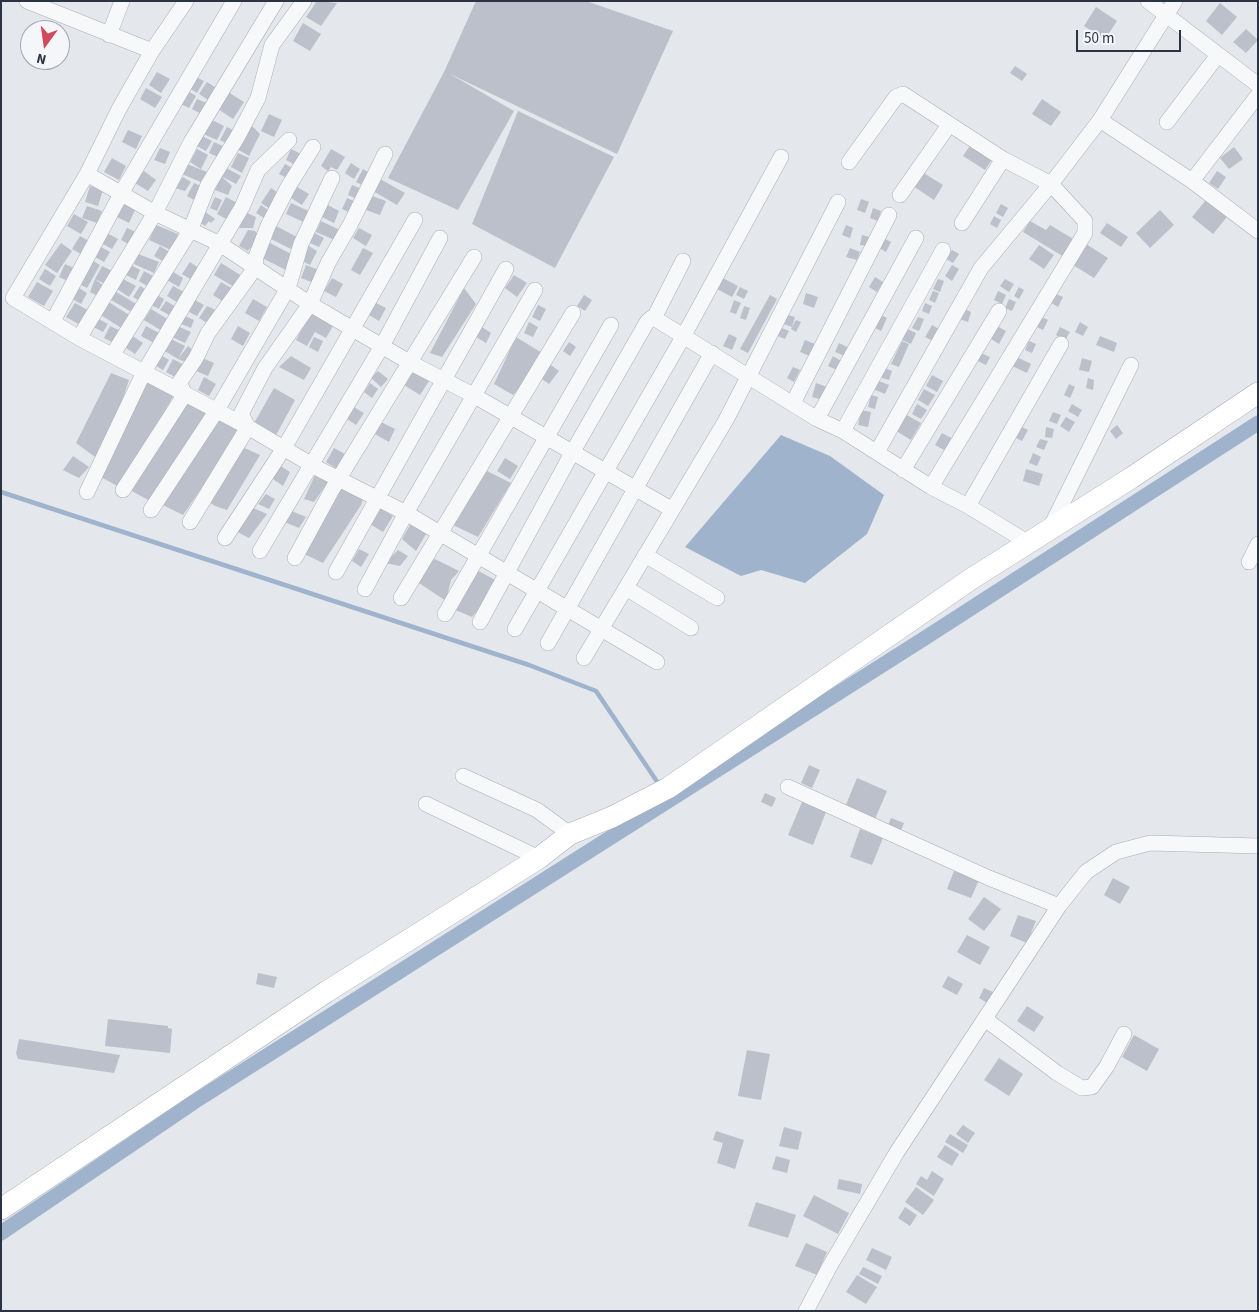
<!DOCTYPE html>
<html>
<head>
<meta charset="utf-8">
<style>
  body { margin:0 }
  #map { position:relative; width:1259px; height:1312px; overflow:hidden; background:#e4e7ec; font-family:"Source Sans 3",sans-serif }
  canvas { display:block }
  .frame { position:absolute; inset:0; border:2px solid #2b3445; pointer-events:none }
  .north { position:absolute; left:20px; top:20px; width:50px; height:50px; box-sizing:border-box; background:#f4f6f9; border:1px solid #a4a8b1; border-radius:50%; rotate:194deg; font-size:14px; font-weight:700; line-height:20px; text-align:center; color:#2b3445 }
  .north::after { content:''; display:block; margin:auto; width:18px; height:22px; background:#d1495b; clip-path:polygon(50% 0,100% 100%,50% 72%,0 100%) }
  .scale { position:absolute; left:1076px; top:30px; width:105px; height:22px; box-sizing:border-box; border:2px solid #2b3445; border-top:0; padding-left:6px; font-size:15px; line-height:18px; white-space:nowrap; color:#2b3445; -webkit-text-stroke:4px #f4f6f9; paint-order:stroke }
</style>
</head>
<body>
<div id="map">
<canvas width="1259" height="1312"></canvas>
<div class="frame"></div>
<div class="north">N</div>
<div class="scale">50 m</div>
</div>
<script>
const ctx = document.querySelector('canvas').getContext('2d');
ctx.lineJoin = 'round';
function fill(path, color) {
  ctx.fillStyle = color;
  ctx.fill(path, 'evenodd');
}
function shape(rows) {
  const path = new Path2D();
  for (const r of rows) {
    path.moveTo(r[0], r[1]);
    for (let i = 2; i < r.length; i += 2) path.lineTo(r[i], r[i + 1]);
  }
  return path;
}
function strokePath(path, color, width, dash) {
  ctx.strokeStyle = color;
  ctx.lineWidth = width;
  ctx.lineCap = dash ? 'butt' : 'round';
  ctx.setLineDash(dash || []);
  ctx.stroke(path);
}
fill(shape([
  [781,435,830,456,884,495,867,534,805,583,761,570,741,576,685,547]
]), '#9fb4cc');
strokePath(shape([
  [1,492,529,665,596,691,660,786]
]), '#9fb4cc', 4.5);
strokePath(shape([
  [1,1233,194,1102,925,638,1258,423]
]), '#9fb4cc', 15);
fill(shape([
  [317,1,337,3,321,26,306,17],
  [476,1,586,1,673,31,617,154,450,74,514,111,458,210,388,178,444,72],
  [1220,3,1237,17,1222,35,1206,21],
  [1096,7,1117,21,1105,39,1084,26],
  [303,23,321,34,310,51,293,41],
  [1246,29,1258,40,1246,53,1233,42],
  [1015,66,1027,74,1022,81,1010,73],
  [157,72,170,79,161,93,149,85],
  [196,77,204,81,197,93,189,88],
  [207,82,221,91,213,103,199,94],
  [146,88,162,97,155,108,140,99],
  [186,90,196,96,189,108,179,103],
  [228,92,244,102,233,119,218,109],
  [197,99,209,104,203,115,192,109],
  [1042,99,1061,112,1051,126,1032,114],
  [518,111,614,157,555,268,472,224],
  [269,114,282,120,274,137,261,131],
  [210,119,224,126,217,140,203,134],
  [250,124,260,134,249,156,237,149],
  [227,127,233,130,226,143,220,140],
  [128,130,142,136,136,149,122,142],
  [202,136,212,141,206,151,197,146],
  [214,142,225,147,220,158,209,153],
  [971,144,993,158,985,170,963,156],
  [1234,147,1243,159,1229,169,1220,158],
  [160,148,170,152,165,164,154,160],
  [197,149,208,155,201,169,190,162],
  [291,149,303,155,297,166,286,160],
  [331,149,345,157,337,170,331,167,328,171,321,166],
  [238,153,249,158,242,173,231,167],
  [112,158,126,166,119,180,104,172],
  [351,163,360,169,354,179,345,173],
  [187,164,207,172,203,183,182,174],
  [285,164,296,170,291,180,279,174],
  [226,168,241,176,236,184,221,176,232,186,228,195,215,190,221,176],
  [363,169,371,174,364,186,356,182],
  [144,171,156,180,148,191,135,183],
  [1217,171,1226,177,1218,189,1209,183],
  [922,172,943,185,934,200,913,186],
  [183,177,191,182,185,191,175,188],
  [380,179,405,193,397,205,373,191],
  [194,183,203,187,196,201,187,196],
  [352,185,364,190,359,200,348,195],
  [90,186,103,190,98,206,85,202],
  [297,187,309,194,302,205,291,198],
  [271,188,281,195,272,210,261,203],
  [1210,195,1231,212,1213,234,1192,217],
  [372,196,386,201,380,215,366,210],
  [215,197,222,200,217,211,210,208],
  [226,197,239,204,230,221,217,214],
  [347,198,358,203,353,214,342,209],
  [861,199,869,202,865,213,857,210],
  [121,203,135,210,129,223,115,216],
  [291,203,313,213,308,224,286,214],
  [1001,204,1008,208,1003,217,996,213],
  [261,205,274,214,269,221,256,213],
  [328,205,339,211,334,223,322,217],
  [87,206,102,211,97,223,82,218],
  [873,208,881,211,878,221,870,218],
  [1160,210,1174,225,1150,248,1136,233],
  [204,211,215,219,211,223,209,221,205,226,197,220],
  [247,213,256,217,253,228,239,228],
  [74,214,88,222,81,234,67,226],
  [994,216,1001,220,997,228,990,224],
  [321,221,342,231,337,241,316,232],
  [1030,221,1046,230,1050,225,1075,240,1064,257,1023,232],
  [1107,223,1128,237,1121,247,1100,233],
  [156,225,178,234,171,250,149,240],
  [846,225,853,228,850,238,842,235],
  [276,226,297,237,291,249,269,238],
  [127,228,138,233,132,246,121,240],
  [359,228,372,235,366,246,353,238],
  [248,230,255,231,261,238,254,250,250,248,248,251,239,246],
  [313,232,324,238,319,247,308,242],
  [107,233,118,239,112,249,101,243],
  [862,235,869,237,867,246,860,245],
  [80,236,94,244,86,257,72,249],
  [881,237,891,242,886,252,876,246],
  [61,243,72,251,57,273,45,265],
  [270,243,295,256,288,271,262,258],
  [1086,244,1108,258,1094,278,1073,265],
  [307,245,317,251,310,265,300,260],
  [1039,245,1054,255,1044,269,1029,259],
  [160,246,171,253,166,263,154,256],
  [101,247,110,252,104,262,95,257],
  [363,248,373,253,360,275,351,270],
  [850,248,860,252,857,260,846,257],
  [952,250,959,254,953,263,946,259],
  [138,254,159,262,154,273,134,264],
  [90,259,100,265,87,288,77,283],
  [190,262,200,269,192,280,182,274],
  [221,263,242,276,236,288,214,275],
  [65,264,76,269,70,282,59,277],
  [131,265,140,270,136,280,126,275],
  [306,265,319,270,314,283,301,278],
  [952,265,959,269,952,281,945,276],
  [102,266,114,272,107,285,95,279,105,287,100,297,90,292,95,279],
  [45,269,56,276,50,286,39,279],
  [170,270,183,278,179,287,165,279],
  [144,271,153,276,147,286,139,281],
  [514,275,527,283,517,297,505,288],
  [719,276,738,286,732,297,713,287],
  [875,277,883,282,877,292,869,287],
  [332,278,343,284,336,297,324,291],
  [123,279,136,286,129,297,117,289],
  [938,279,944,281,940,292,933,289],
  [1005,279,1014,284,1009,292,1000,286],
  [37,282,53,291,44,306,28,297],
  [221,282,233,289,224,302,213,295],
  [76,286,87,293,81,304,69,297],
  [140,286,145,289,138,300,133,297],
  [173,286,184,292,178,303,167,296],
  [740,287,748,291,744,299,736,295],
  [1019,287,1024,290,1019,299,1014,296],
  [464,288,476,304,442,357,430,353],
  [113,290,138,305,133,313,108,298],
  [933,291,939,293,935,303,929,300],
  [998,291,1006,295,1002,304,994,300],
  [1052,292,1063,297,1058,307,1048,301],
  [806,293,818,297,814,308,803,304],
  [155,294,164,299,159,309,149,304],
  [584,295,592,300,585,311,577,306],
  [770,295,777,299,748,353,740,349],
  [253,299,267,307,259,321,245,313],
  [1009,299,1016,302,1012,311,1005,308],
  [195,300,204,305,197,316,189,312],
  [734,300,741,303,736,314,730,312],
  [107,301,131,316,123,329,99,314],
  [166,301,178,308,173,317,160,310],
  [75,303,91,312,82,326,66,317],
  [376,303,386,308,379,321,369,315],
  [925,303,932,306,929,314,922,311],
  [538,305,546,309,540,321,532,317],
  [207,306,215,310,207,323,199,318],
  [744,306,750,308,746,320,740,318],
  [151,309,169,320,162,331,144,320],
  [964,309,971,312,968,322,960,319],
  [311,312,334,324,326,338,315,332,307,346,296,340],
  [877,313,887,318,881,331,871,326],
  [784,314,795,317,792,327,781,323],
  [185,316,194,320,191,328,181,324],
  [918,317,924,319,919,331,912,328],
  [1042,317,1048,320,1043,330,1037,327],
  [97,318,108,324,103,332,92,326],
  [796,320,801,322,796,332,791,329],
  [529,322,538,327,533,337,524,333],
  [1080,322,1088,327,1083,336,1075,332],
  [932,325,941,330,935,342,925,337],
  [110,326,121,331,114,343,104,338],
  [146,326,161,334,156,344,141,336],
  [177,326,191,332,185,343,172,337],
  [238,326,250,333,243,346,231,339],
  [997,326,1006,331,999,344,991,339],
  [482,327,491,333,486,343,476,337],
  [1060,327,1070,332,1065,340,1056,335],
  [782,328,789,331,785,339,778,336],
  [907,329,916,333,911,344,902,340],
  [729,334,737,338,732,350,723,346],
  [131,335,143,343,135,354,123,346],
  [1100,336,1117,343,1114,352,1096,345],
  [314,337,323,341,318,352,309,347],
  [516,337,547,356,513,395,494,384],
  [169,338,185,346,178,359,163,350],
  [805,340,815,344,810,356,800,352],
  [902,341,909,344,899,367,891,364],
  [1029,341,1036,344,1032,353,1025,350],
  [569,342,576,347,570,356,563,351],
  [839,343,849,348,845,356,835,352],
  [188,346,195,352,190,364,178,359],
  [981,353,990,357,986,365,978,361],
  [159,354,169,360,163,370,153,364],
  [1013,355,1031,364,1027,373,1008,364],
  [291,356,311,368,304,380,279,367],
  [833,356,841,361,837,370,828,366],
  [200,357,214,363,208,376,194,370],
  [1082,358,1092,361,1089,372,1079,370],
  [173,359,186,366,179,379,166,372],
  [548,363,559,371,549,384,539,377],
  [793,367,800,370,794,382,787,378],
  [882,367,892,371,889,380,879,377],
  [378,371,388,379,381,387,371,378],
  [413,371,429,381,420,395,404,385],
  [111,373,129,380,102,462,76,443],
  [932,375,943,381,937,392,926,386],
  [147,377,175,393,121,488,99,476],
  [204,377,216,384,209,396,198,390],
  [1088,378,1094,380,1093,390,1086,388],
  [876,380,889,385,885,394,873,389],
  [370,383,378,389,372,398,364,392],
  [816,383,827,387,823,400,812,397],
  [1069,384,1075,387,1070,398,1064,395],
  [274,388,295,400,275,437,253,425],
  [924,389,935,395,928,406,918,400],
  [871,395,878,397,875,409,868,407],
  [187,399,214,409,152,502,126,488],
  [917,404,927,410,921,419,912,414],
  [1072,404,1082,410,1078,417,1068,411],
  [354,407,364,413,356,425,347,419],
  [861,410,871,412,868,427,858,425],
  [222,412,245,425,183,515,161,504],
  [1053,412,1061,415,1057,424,1049,421],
  [903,413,921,423,911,440,893,429],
  [1066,417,1075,422,1069,432,1060,426],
  [379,421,395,429,389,442,373,433],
  [1117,425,1123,433,1116,439,1110,431],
  [1022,427,1028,430,1022,441,1016,438],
  [1046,427,1054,429,1052,438,1045,437],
  [942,433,953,439,946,451,935,445],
  [1040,439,1048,441,1044,450,1036,447],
  [240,446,260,455,227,510,215,506,204,498],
  [334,448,345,454,337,469,326,462],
  [1033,453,1041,457,1037,466,1029,463],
  [73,456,89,467,79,478,63,470],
  [505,458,518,466,510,479,497,471],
  [279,465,290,472,283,486,273,479],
  [1026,469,1043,474,1039,486,1023,481],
  [487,471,511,483,478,537,453,525],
  [315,475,328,482,314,502,304,499],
  [342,481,364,496,361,505,323,563,302,553],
  [266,494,275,499,269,509,258,504],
  [251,507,267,514,249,538,234,530],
  [380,508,393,516,383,532,370,524],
  [289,510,306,517,299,528,282,521],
  [414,518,426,534,416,551,402,539],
  [359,549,369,554,361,567,352,561],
  [398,550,408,556,400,566,385,563],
  [435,559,459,571,451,580,446,601,413,579],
  [471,567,501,583,472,617,453,609],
  [809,765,820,770,812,788,801,783],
  [857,778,887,791,875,819,845,807],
  [765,793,776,798,772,807,761,802],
  [802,802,826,812,813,845,788,835],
  [891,818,904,823,899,836,886,830],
  [860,829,883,838,872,865,850,857],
  [954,871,979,880,971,898,947,889],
  [1113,878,1130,887,1120,904,1104,895],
  [984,897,1001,909,984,931,968,919],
  [1018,915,1036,921,1027,943,1010,936],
  [967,935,990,947,980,965,957,952],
  [258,973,277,977,274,988,256,984],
  [948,976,963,984,957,995,942,987],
  [984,988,995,993,989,1004,979,998],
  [1027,1006,1044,1017,1034,1032,1017,1021],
  [108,1019,168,1026,168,1028,172,1029,170,1053,105,1046],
  [1134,1035,1159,1049,1147,1071,1122,1057],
  [19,1039,120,1055,114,1073,18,1059,16,1053],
  [747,1050,770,1054,761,1100,738,1096],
  [999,1058,1023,1074,1009,1096,984,1080],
  [963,1125,975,1133,968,1143,956,1134],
  [784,1127,802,1132,798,1150,779,1146],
  [716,1131,744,1140,735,1169,717,1163,723,1143,713,1140],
  [950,1134,968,1145,963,1153,945,1142],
  [945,1145,959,1154,952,1166,937,1157],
  [776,1156,790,1160,787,1173,772,1169],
  [932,1171,944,1179,934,1196,916,1184,921,1176,927,1180],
  [839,1179,862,1184,860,1194,837,1189],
  [916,1187,934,1200,923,1215,905,1202],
  [814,1195,849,1213,838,1234,803,1216],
  [756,1202,796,1215,788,1238,748,1226],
  [905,1207,917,1215,910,1226,898,1218],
  [806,1243,827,1252,817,1275,795,1266],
  [872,1248,892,1257,886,1270,866,1260],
  [863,1267,882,1276,878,1284,859,1274],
  [857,1275,877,1287,866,1304,846,1292]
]), '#bbc0ca');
const minor = shape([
  [27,1,152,51],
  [186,1,152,51,119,109,87,174,13,298,79,338,248,427,317,468,406,513,657,662],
  [1148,1,1258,85],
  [109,35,122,1],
  [1100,120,1192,181,1258,231],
  [1167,122,1218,55],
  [849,162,896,97,903,94,1003,159,1051,184,1085,221,1085,233,931,487],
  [87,174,155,213,220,244,310,304,409,362,473,395,671,509],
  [1192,181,1258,95],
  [900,195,949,125],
  [962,223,1003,159],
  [654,318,683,261],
  [53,321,122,192,234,1],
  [79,338,155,213,191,142,276,1],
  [113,354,190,231,208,185,238,136,258,98,272,45,304,1],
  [793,403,889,215],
  [817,419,916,238],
  [843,431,943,250],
  [877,452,981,268,1051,184,1100,120,1175,1],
  [903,470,999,311],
  [123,490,185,394,179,383,196,358,208,333,255,268,256,257,268,226,288,187,313,147],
  [87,492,144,372,242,207,258,170,289,140],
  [968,506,1061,344],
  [151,510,217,410,288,288,301,244,332,178],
  [190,522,248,427,241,414,265,368,310,304,328,263,350,225,385,154],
  [1050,528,1131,365],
  [225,538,284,448,415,220],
  [260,551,382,346,440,238],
  [645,555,717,598],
  [295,558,333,488,474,257],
  [1249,562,1258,544],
  [336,572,506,269],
  [626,588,691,628],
  [365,589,406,513,535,290],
  [401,598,573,313],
  [445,614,611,325],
  [480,622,572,453,647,322,651,318,654,318,817,419,843,431,931,487,968,506,1027,542],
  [515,629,683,337,781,157],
  [548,643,712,353],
  [584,658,726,420,838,202],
  [463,776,537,810,570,834],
  [788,787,989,878,1059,906],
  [426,804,539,858],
  [985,1019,1057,1073,1082,1088,1092,1087,1107,1066,1124,1034],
  [806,1311,831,1264,897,1152,1059,906,1086,872,1116,852,1150,843,1258,846]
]);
const secondary = shape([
  [1,1209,326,992,539,858,570,834,612,817,668,788,971,579,1131,478,1258,393]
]);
strokePath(minor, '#a9aeb7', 16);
strokePath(secondary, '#a9aeb7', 22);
strokePath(minor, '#f7f8fa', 15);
strokePath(secondary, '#fff', 21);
</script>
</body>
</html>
